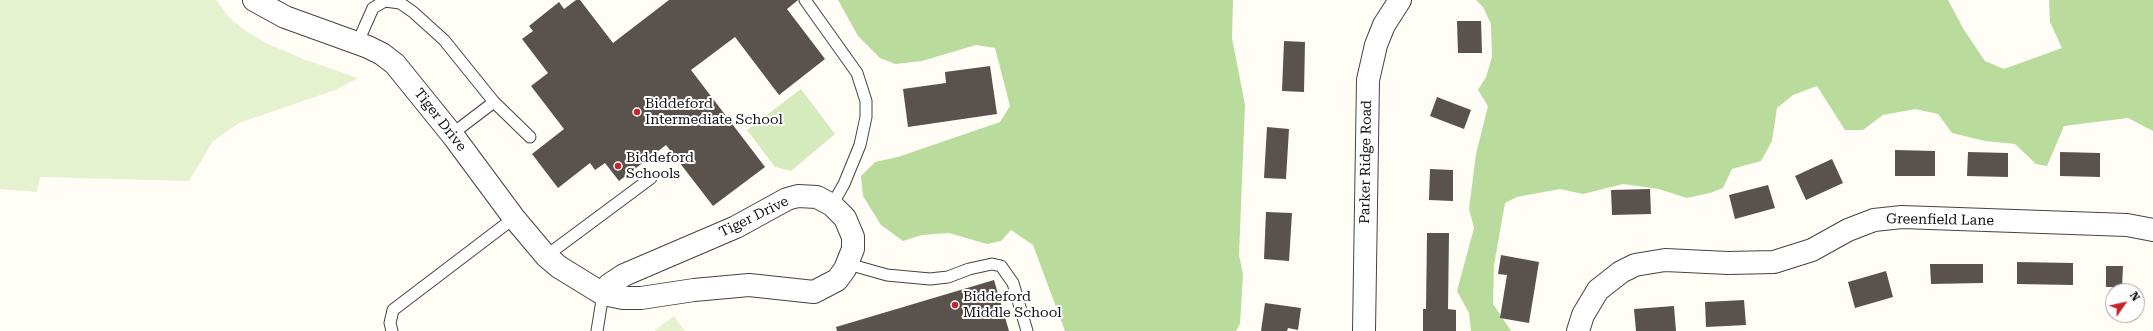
<!DOCTYPE html>
<html>
<head>
<meta charset="utf-8">
<style>
  body { margin:0 }
  #map { position:relative; width:2153px; height:331px; overflow:hidden; background:#fffdf5; font-family:"Roboto Serif",serif }
  canvas { display:block }
  .north { position:absolute; left:2105px; top:283px; width:40px; height:40px; box-sizing:border-box; background:#fff; border:1px solid #a0a0a0; border-radius:50%; rotate:56deg; font-size:11px; font-weight:700; line-height:16px; text-align:center; color:#111 }
  .north::after { content:''; display:block; margin:auto; width:14px; height:18px; background:#c4262e; clip-path:polygon(50% 0,100% 100%,50% 72%,0 100%) }
</style>
</head>
<body>
<div id="map">
<canvas width="2153" height="331"></canvas>
<div class="north">N</div>
</div>
<script>
const ctx = document.querySelector('canvas').getContext('2d');
ctx.lineJoin = 'round';
function fill(path, color) {
  ctx.fillStyle = color;
  ctx.fill(path, 'evenodd');
}
function shape(rows) {
  const path = new Path2D();
  for (const r of rows) {
    path.moveTo(r[0], r[1]);
    for (let i = 2; i < r.length; i += 2) path.lineTo(r[i], r[i + 1]);
  }
  return path;
}
function strokePath(path, color, width, dash) {
  ctx.strokeStyle = color;
  ctx.lineWidth = width;
  ctx.lineCap = dash ? 'butt' : 'round';
  ctx.setLineDash(dash || []);
  ctx.stroke(path);
}
function write(font, color, halo, rows, align = 'center') {
  ctx.font = font + ' "Roboto Serif",serif';
  ctx.lineWidth = 4;
  ctx.setLineDash([]);
  ctx.textBaseline = 'middle';
  ctx.strokeStyle = halo;
  ctx.fillStyle = color;
  for (const [text, x, y, turn = 0] of rows) {
    ctx.save();
    ctx.translate(x, y);
    ctx.rotate((+turn || 0) * Math.PI / 180);
    ctx.textAlign = isNaN(turn) ? turn : align;
    if (halo) ctx.strokeText(text, 0, 0);
    ctx.fillText(text, 0, 0);
    ctx.restore();
  }
}
fill(shape([
  [801,89,835,134,791,171,775,167,747,130]
]), '#d5ebbd');
fill(shape([
  [838,0,1233,0,1232,38,1245,105,1239,255,1243,274,1240,324,1236,331,1065,331,1033,245,1011,230,1001,241,987,244,949,233,922,235,903,241,881,225,863,196,861,176,875,162,898,157,1000,122,1010,106,995,48,976,45,922,61,895,64,880,58,858,36],
  [1476,0,1948,0,1964,30,1985,61,2004,69,2062,48,2050,22,2049,0,2153,0,2153,131,2128,118,2064,126,2047,166,2036,164,2015,144,1985,141,1952,133,1938,114,1915,109,1883,115,1863,130,1845,130,1817,86,1793,95,1777,108,1772,141,1761,161,1732,169,1723,188,1710,193,1687,198,1659,189,1623,184,1583,194,1560,189,1517,197,1505,203,1494,265,1493,304,1511,331,1471,331,1469,313,1457,291,1474,228,1469,209,1476,154,1488,106,1478,90,1486,77,1492,57,1491,24,1483,7]
]), '#b9dc9c');
fill(shape([
  [0,0,216,0,229,17,243,29,266,43,306,60,358,78,338,89,239,123,213,141,189,181,40,177,37,192,0,189],
  [674,316,685,331,654,331]
]), '#e6f2cf');
fill(shape([
  [576,0,580,0,613,43,669,0,798,0,787,9,825,59,779,95,735,37,691,70,765,167,713,206,666,145,619,181,605,163,595,170,590,163,558,188,532,154,564,129,531,86,548,73,522,39,533,31,529,26,559,2,564,9],
  [1457,21,1481,21,1482,53,1458,53],
  [1284,41,1305,42,1304,92,1282,91],
  [990,66,997,114,908,127,903,89,946,83,945,72],
  [1437,97,1471,110,1464,129,1430,116],
  [1267,127,1289,129,1286,179,1264,178],
  [1895,150,1935,151,1935,176,1895,176],
  [1968,152,2008,153,2008,177,1967,176],
  [2060,152,2100,153,2100,177,2060,176],
  [1832,159,1843,183,1806,200,1795,176],
  [1430,169,1453,170,1453,201,1429,200],
  [1768,185,1775,208,1735,219,1729,195],
  [1650,189,1651,214,1612,215,1611,190],
  [1266,212,1292,213,1289,261,1264,259],
  [1427,233,1449,233,1448,309,1456,310,1456,331,1423,331,1423,309,1426,309],
  [1501,255,1539,262,1529,323,1500,318,1507,275,1498,274],
  [2017,262,2073,263,2073,285,2017,284],
  [1930,264,1983,264,1983,283,1931,284],
  [2106,266,2123,266,2122,287,2106,287],
  [1886,271,1893,297,1855,308,1848,282],
  [994,280,1009,331,837,331,836,327],
  [1744,300,1746,325,1706,327,1705,302],
  [1265,303,1301,308,1298,330,1288,328,1287,331,1261,331],
  [1674,306,1676,331,1636,331,1634,309]
]), '#5a524d');
const lane = shape([
  [805,0,857,73,866,101,866,117,860,145,844,184,832,205],
  [357,44,373,8,385,1,400,3,413,12,444,40,494,102,530,137],
  [452,134,494,102],
  [546,256,651,178],
  [848,264,887,275,930,279,948,277,969,269,992,264,1001,266,1013,283,1027,331],
  [392,331,390,323,393,310,514,218],
  [597,331,603,294]
]);
const street = shape([
  [254,0,285,17,368,47,382,54,395,64,454,137,514,218,546,256,559,267,603,294,623,298,641,298,694,290,749,285,814,292,837,280,845,269,853,249,853,237,845,218,832,205,817,197,798,196,787,199,736,227,624,275,609,285,603,294],
  [1364,331,1368,80,1376,45,1384,25,1400,0],
  [1578,331,1583,315,1598,290,1621,272,1635,265,1665,260,1728,263,1774,262,1812,250,1848,230,1874,220,1902,217,2127,225,2153,230]
]);
strokePath(lane, '#444', 13);
strokePath(street, '#444', 24);
strokePath(lane, '#fff', 11);
strokePath(street, '#fff', 22);
for (const [x, y, r, color] of [
  [637,112,4,"#c4262e"],
  [618,166,4,"#c4262e"],
  [955,305,4,"#c4262e"]
]) {
  const dot = new Path2D();
  dot.arc(x, y, r, 0, 2 * Math.PI);
  ctx.fillStyle = color;
  ctx.fill(dot);
  strokePath(dot, '#fff', 1.5);
}
write('14px', '#111', '#fff', [
  ["Biddeford",645,104],
  ["Intermediate School",645,120],
  ["Biddeford",626,158],
  ["Schools",626,174],
  ["Biddeford",963,297],
  ["Middle School",963,313]
], 'left');
write('14px', '#111', '#fff', [
  ["Tiger Drive",440,120,52],
  ["Parker Ridge Road",1366,162,-89],
  ["Tiger Drive",754,217,-26],
  ["Greenfield Lane",1940,220,1]
]);
</script>
</body>
</html>
